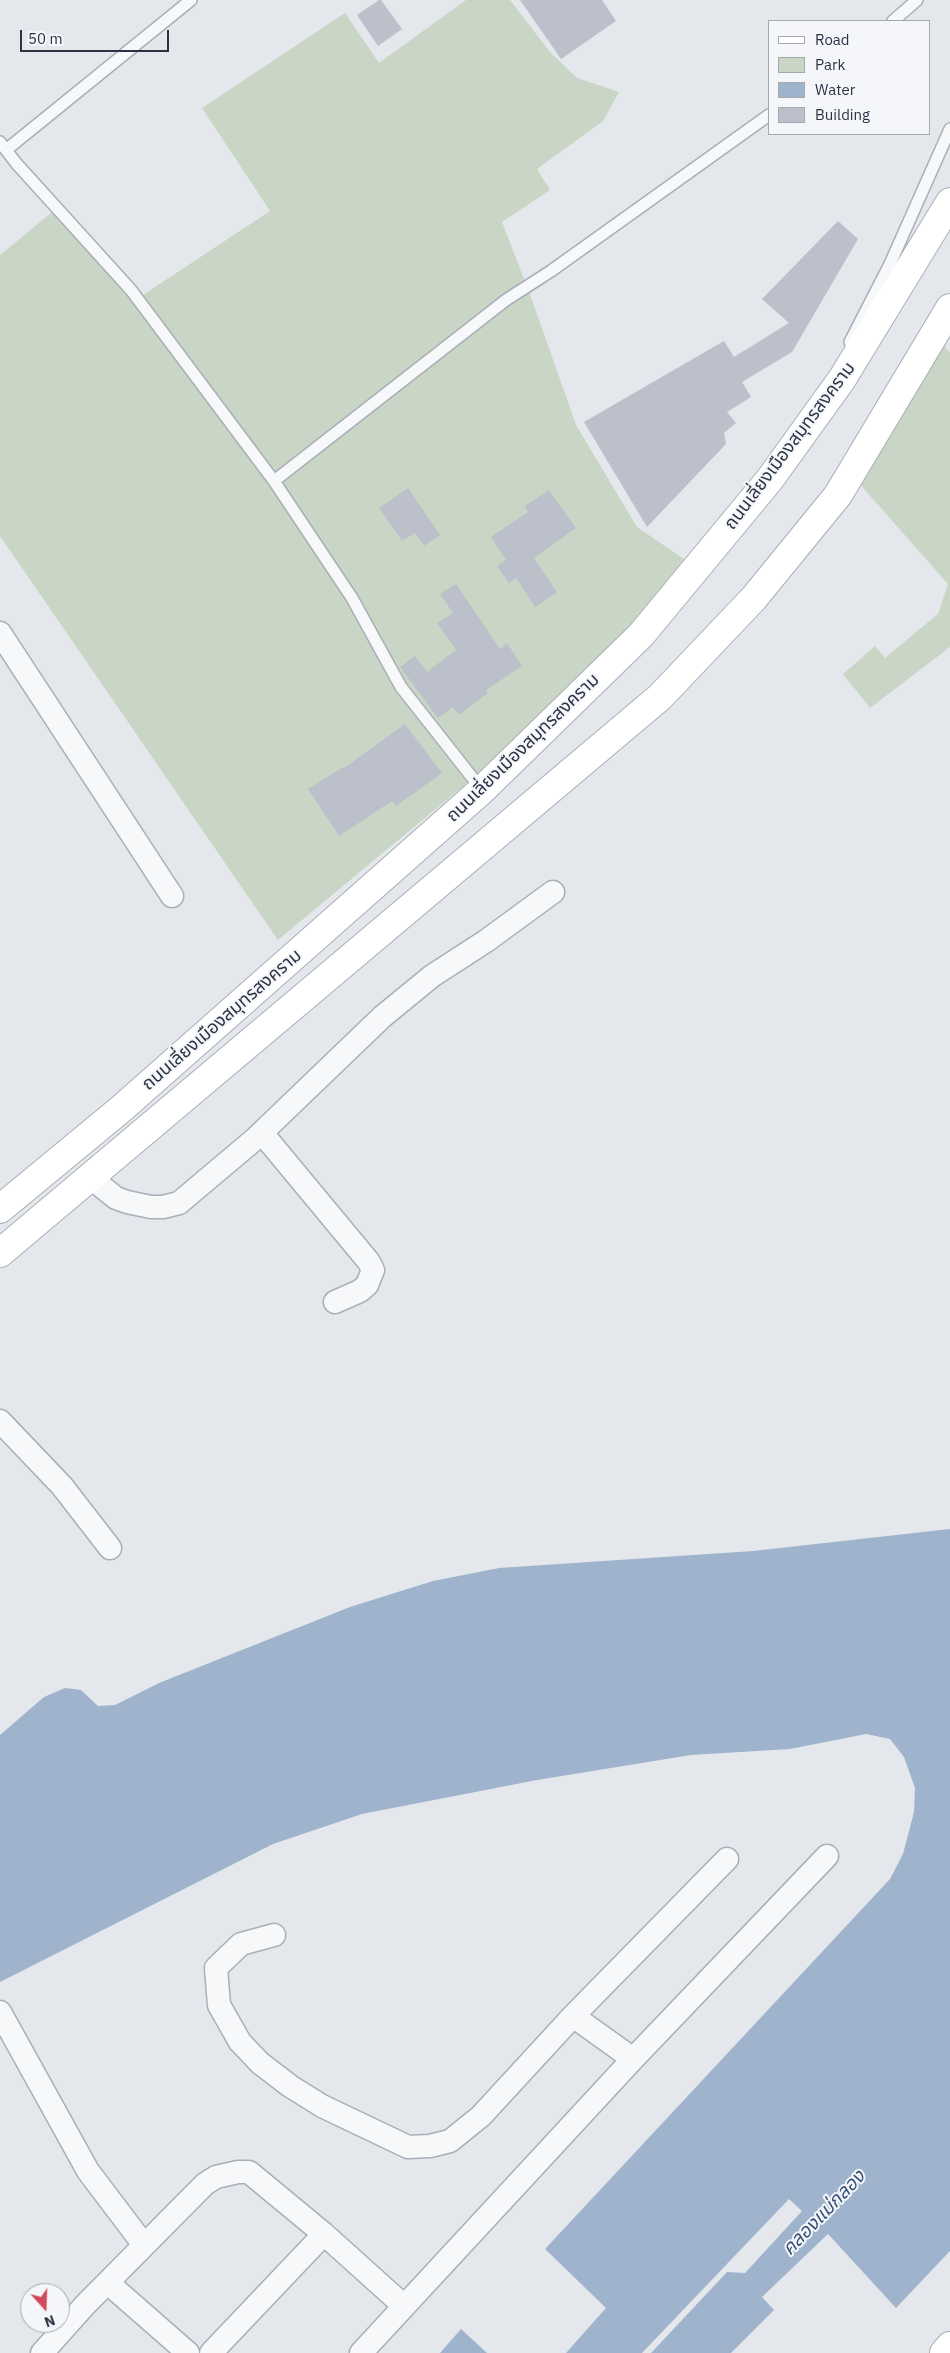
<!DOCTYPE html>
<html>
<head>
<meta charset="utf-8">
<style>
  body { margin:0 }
  #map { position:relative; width:950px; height:2353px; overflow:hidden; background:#e4e7ec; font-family:"IBM Plex Sans",sans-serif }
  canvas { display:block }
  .legend { position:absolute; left:768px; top:20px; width:162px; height:115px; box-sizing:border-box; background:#f4f6f9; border:1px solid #a4a8b1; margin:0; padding:6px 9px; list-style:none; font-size:15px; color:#2b3445 }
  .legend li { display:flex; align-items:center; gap:10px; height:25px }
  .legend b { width:25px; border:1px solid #a4a8b1 }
  .north { position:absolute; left:20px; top:2283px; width:50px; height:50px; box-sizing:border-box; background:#f4f6f9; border:1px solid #a4a8b1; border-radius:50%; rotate:160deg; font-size:14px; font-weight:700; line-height:20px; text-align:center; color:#2b3445 }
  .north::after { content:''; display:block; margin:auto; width:18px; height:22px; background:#d1495b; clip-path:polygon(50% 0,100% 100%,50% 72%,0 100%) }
  .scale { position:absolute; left:20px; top:30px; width:149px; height:22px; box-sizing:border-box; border:2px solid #2b3445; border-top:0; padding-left:6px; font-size:15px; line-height:18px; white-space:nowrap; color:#2b3445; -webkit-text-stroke:4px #f4f6f9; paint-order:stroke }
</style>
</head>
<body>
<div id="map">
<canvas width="950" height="2353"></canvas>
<ul class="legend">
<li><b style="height:6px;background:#fff"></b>Road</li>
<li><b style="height:14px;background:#c9d6c5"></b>Park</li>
<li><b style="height:14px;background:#9fb4cc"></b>Water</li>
<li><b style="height:14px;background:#bbc0ca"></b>Building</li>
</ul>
<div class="north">N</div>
<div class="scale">50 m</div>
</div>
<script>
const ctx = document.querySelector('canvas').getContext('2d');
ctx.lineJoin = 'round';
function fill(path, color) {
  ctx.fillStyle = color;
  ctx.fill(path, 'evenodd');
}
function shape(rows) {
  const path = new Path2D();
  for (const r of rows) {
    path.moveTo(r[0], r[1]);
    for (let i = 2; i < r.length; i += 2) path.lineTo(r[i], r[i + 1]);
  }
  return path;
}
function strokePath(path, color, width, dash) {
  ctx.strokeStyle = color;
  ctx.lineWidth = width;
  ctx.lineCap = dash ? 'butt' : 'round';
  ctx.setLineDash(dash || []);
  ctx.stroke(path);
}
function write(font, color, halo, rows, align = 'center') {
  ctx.font = font + ' "IBM Plex Sans","Noto Sans Thai",sans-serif';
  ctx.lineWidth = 4;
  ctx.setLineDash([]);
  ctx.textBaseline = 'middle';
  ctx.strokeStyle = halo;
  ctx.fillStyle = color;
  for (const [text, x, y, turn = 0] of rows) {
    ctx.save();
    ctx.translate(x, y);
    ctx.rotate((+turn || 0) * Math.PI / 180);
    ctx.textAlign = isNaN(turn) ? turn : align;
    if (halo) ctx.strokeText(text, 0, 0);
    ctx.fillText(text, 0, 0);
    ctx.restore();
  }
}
fill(shape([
  [466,0,510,0,550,52,577,78,619,92,603,121,537,169,550,190,502,222,531,297,576,425,637,527,684,559,630,626,485,768,278,940,0,536,0,255,56,209,137,299,270,211,202,108,345,13,379,63],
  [936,336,950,353,950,647,870,708,843,674,875,646,885,658,938,614,948,584,850,473]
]), '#c9d6c5');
fill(shape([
  [950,1529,950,2251,896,2308,828,2234,762,2297,774,2310,731,2353,651,2353,727,2272,745,2273,802,2211,789,2199,642,2353,566,2353,606,2308,545,2249,890,1879,903,1854,914,1812,915,1788,904,1757,890,1739,866,1734,790,1749,691,1755,537,1780,362,1814,273,1844,0,1982,0,1735,44,1697,65,1688,81,1690,98,1706,115,1705,159,1683,350,1607,433,1581,499,1568,753,1551],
  [461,2329,487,2353,440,2353]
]), '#9fb4cc');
fill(shape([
  [379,0,381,0,402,29,378,46,357,15],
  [520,0,602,0,616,21,561,59],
  [838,221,858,239,792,352,742,382,751,397,727,412,736,423,724,433,726,444,647,527,584,422,724,341,734,357,789,323,762,299],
  [408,488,440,535,424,546,415,533,402,541,379,508],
  [549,490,576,528,534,558,557,592,535,607,516,578,509,583,497,566,506,560,491,537,528,512,525,506],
  [456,584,500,649,507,643,522,666,486,690,488,693,459,715,453,707,438,718,400,667,415,656,427,672,456,650,437,623,453,613,440,594],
  [405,724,442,773,396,806,392,801,339,836,308,789,343,767,344,768]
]), '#bbc0ca');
const lane = shape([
  [893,21,917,0],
  [0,142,16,163,131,290,274,481,352,598,401,687,482,790],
  [6,150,191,0],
  [850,342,890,264,950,129],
  [274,481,506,300,551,271,769,115]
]);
const street = shape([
  [0,633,172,896],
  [262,1133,369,1262,373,1270,367,1285,360,1291,335,1302],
  [91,1178,116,1198,127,1202,151,1207,163,1207,179,1203,255,1139,382,1017,432,976,486,941,553,892],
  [0,1421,62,1486,110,1548],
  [274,1935,241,1944,216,1968,219,2005,240,2042,260,2063,290,2086,322,2106,408,2147,430,2146,450,2141,481,2116,573,2016,727,1859],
  [0,2012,88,2171,144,2245],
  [573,2016,633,2059],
  [108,2283,188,2353],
  [42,2353,85,2305,205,2184,216,2177,238,2172,249,2172,324,2234,404,2306],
  [211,2353,324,2234],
  [361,2353,633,2059,827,1856]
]);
const secondary = shape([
  [0,1209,121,1109,482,790,641,635,770,479,842,379,950,202],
  [0,1253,660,697,754,598,838,495,950,308],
  [944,2353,950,2346]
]);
strokePath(lane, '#a9aeb7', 14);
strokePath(street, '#a9aeb7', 25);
strokePath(secondary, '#a9aeb7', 30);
strokePath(lane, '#f7f8fa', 11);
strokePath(street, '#f7f8fa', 22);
strokePath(secondary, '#fff', 28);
write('18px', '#2b3445', '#f4f6f9', [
  ["ถนนเลี่ยงเมืองสมุทรสงคราม",790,446,-53],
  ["ถนนเลี่ยงเมืองสมุทรสงคราม",523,748,-44],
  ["ถนนเลี่ยงเมืองสมุทรสงคราม",222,1020,-41]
]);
write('italic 19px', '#34527a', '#f4f6f9', [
  ["คลองแม่กลอง",824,2213,-46]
]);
</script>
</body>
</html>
